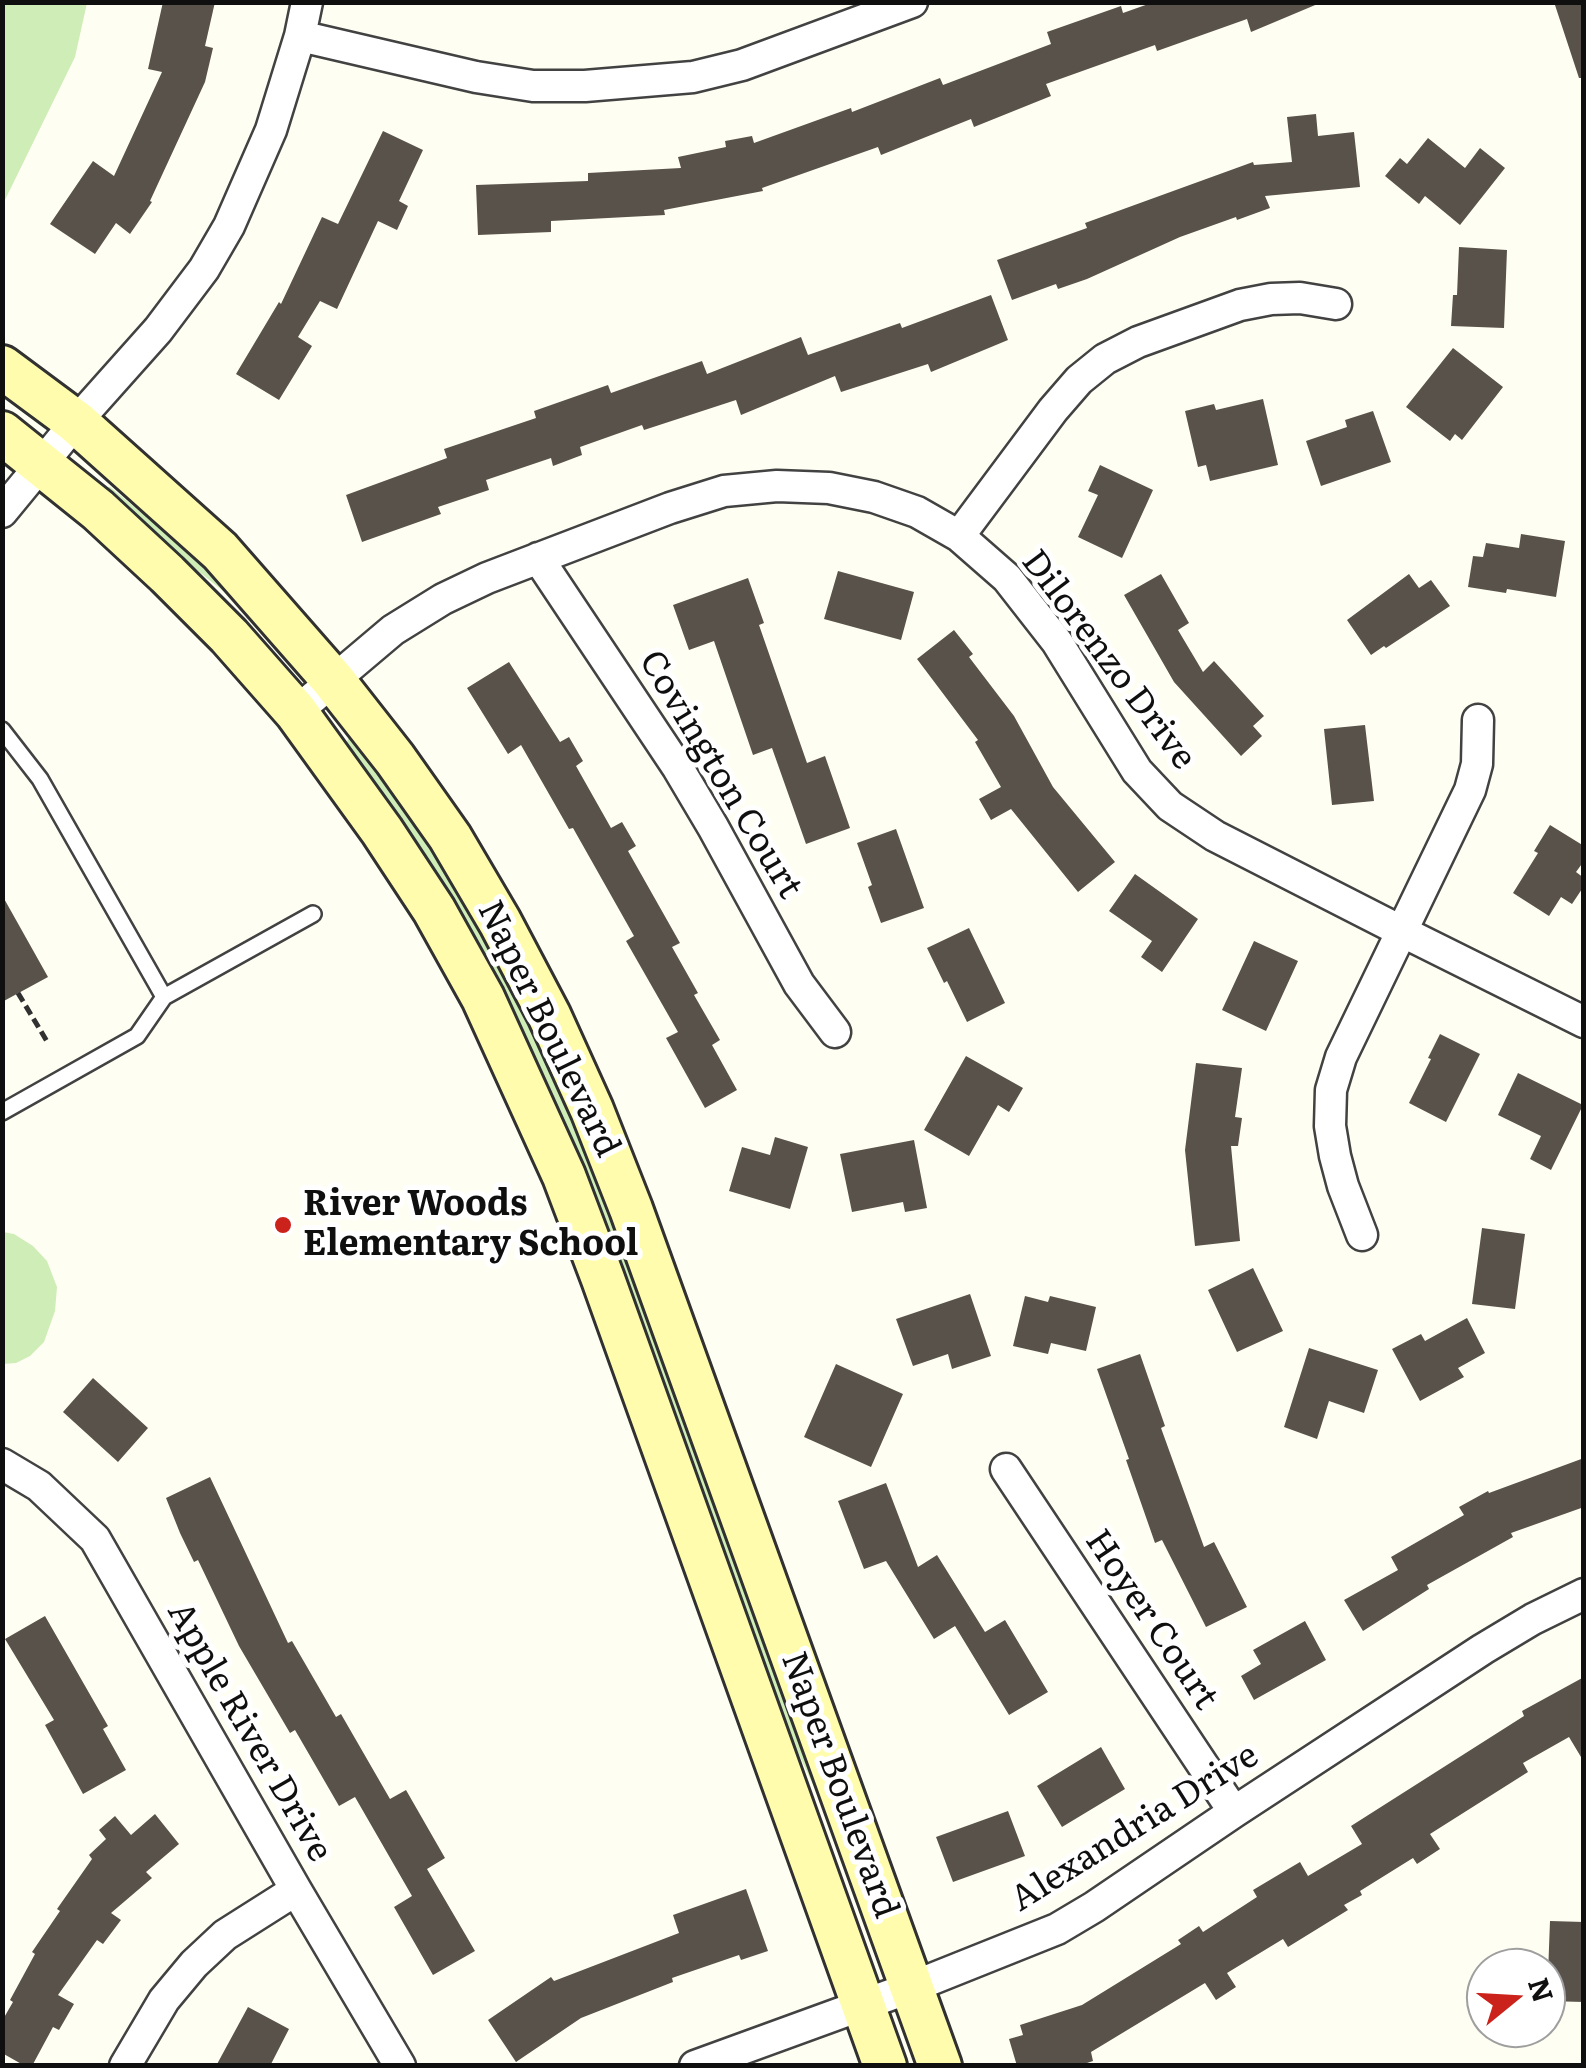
<!DOCTYPE html>
<html>
<head>
<meta charset="utf-8">
<style>
  body { margin:0 }
  #map { position:relative; width:1586px; height:2068px; overflow:hidden; background:#fffef2; font-family:Literata,serif }
  canvas { display:block }
  .frame { position:absolute; inset:0; border:5px solid #0f0f0f; pointer-events:none }
  .north { position:absolute; left:1466px; top:1948px; width:100px; height:100px; box-sizing:border-box; background:#fff; border:2px solid #9f9f9f; border-radius:50%; rotate:72deg; font-size:28px; font-weight:700; line-height:40px; text-align:center; color:#0f0f0f }
  .north::after { content:''; display:block; margin:auto; width:35px; height:45px; background:#cb231b; clip-path:polygon(50% 0,100% 100%,50% 72%,0 100%) }
</style>
</head>
<body>
<div id="map">
<canvas width="1586" height="2068"></canvas>
<div class="frame"></div>
<div class="north">N</div>
</div>
<script>
const ctx = document.querySelector('canvas').getContext('2d');
ctx.lineJoin = 'round';
function fill(path, color) {
  ctx.fillStyle = color;
  ctx.fill(path, 'evenodd');
}
function shape(rows) {
  const path = new Path2D();
  for (const r of rows) {
    path.moveTo(r[0], r[1]);
    for (let i = 2; i < r.length; i += 2) path.lineTo(r[i], r[i + 1]);
  }
  return path;
}
function strokePath(path, color, width, dash) {
  ctx.strokeStyle = color;
  ctx.lineWidth = width;
  ctx.lineCap = dash ? 'butt' : 'round';
  ctx.setLineDash(dash || []);
  ctx.stroke(path);
}
function write(font, color, halo, rows, align = 'center') {
  ctx.font = font + ' Literata,serif';
  ctx.lineWidth = 10;
  ctx.setLineDash([]);
  ctx.textBaseline = 'middle';
  ctx.strokeStyle = halo;
  ctx.fillStyle = color;
  for (const [text, x, y, turn = 0] of rows) {
    ctx.save();
    ctx.translate(x, y);
    ctx.rotate((+turn || 0) * Math.PI / 180);
    ctx.textAlign = isNaN(turn) ? turn : align;
    if (halo) ctx.strokeText(text, 0, 0);
    ctx.fillText(text, 0, 0);
    ctx.restore();
  }
}
fill(shape([
  [3,2,87,3,75,57,3,204],
  [106,487,110,487,234,589,273,640,233,599,146,529,105,490],
  [356,736,439,847,582,1118,870,1930,867,1927,828,1817,768,1688,582,1178,348,754,346,744,349,737],
  [3,1232,14,1234,33,1246,47,1261,57,1287,55,1311,44,1342,30,1356,16,1363,3,1364]
]), '#cfedb7');
fill(shape([
  [163,2,215,2,205,46,213,48,205,82,150,201,152,202,130,234,116,223,95,254,50,224,93,161,114,176,162,72,148,69],
  [1154,2,1320,3,1251,32,1247,19,1157,51,1155,45,1046,84,1051,96,974,127,971,119,881,155,878,147,762,188,763,191,664,210,665,215,551,221,551,232,478,235,476,185,588,181,588,173,681,168,678,157,726,147,725,141,752,136,754,143,851,108,852,112,940,78,943,85,1051,44,1047,32,1121,6,1123,13],
  [1554,2,1584,2,1584,78,1579,78],
  [1316,114,1318,136,1354,132,1360,187,1265,196,1270,208,1237,220,1236,217,1180,237,1087,279,1058,289,1056,284,1012,300,997,260,1087,228,1085,223,1253,162,1254,165,1292,162,1287,117],
  [383,131,423,150,399,201,408,206,397,230,378,221,337,309,320,301,298,337,312,346,279,400,236,374,279,302,281,304,322,217,338,224],
  [1428,138,1465,168,1480,148,1505,168,1460,225,1425,196,1419,204,1385,176,1400,158,1407,164],
  [1459,247,1507,250,1504,328,1451,326,1453,295,1457,295],
  [991,295,1008,340,931,372,928,364,841,392,835,376,741,415,736,400,644,430,642,425,580,447,582,455,553,466,551,458,486,480,489,490,438,507,441,514,362,542,346,495,447,458,444,449,536,418,534,411,608,385,611,393,702,361,707,374,801,337,808,355,900,323,902,328],
  [1453,348,1503,387,1462,440,1455,434,1450,441,1406,407],
  [1263,399,1278,465,1210,481,1206,465,1198,467,1185,411,1214,404,1216,410],
  [1373,411,1391,462,1321,486,1306,441,1347,427,1345,420],
  [1100,465,1153,490,1122,558,1078,537,1098,495,1088,491],
  [1521,534,1565,541,1556,597,1507,589,1506,593,1468,587,1473,556,1483,557,1486,543,1519,548],
  [838,571,914,592,901,640,824,619],
  [1161,574,1189,623,1178,630,1203,672,1214,661,1264,716,1253,726,1262,736,1241,756,1174,682,1124,595],
  [1409,574,1419,588,1431,580,1450,606,1386,648,1384,646,1371,655,1347,620],
  [748,578,764,623,759,625,807,763,825,756,850,828,806,844,772,748,753,755,714,641,689,650,673,605],
  [954,630,973,654,969,657,1014,716,1053,787,1115,862,1078,892,1011,809,991,820,979,799,1001,787,975,742,978,740,917,659],
  [509,662,560,742,569,737,583,761,576,766,611,828,622,822,636,846,628,851,680,943,672,947,698,993,694,995,720,1040,712,1045,737,1090,705,1108,666,1038,678,1032,626,941,634,936,573,828,569,829,521,745,508,754,467,688],
  [1365,725,1374,801,1332,805,1324,729],
  [1550,825,1584,846,1584,861,1576,872,1584,878,1584,886,1572,904,1561,897,1549,916,1513,893,1538,853,1534,851],
  [896,829,924,908,881,923,868,887,872,885,857,843],
  [1135,874,1198,919,1162,972,1141,957,1152,941,1109,911],
  [2,895,48,977,2,1002],
  [969,928,1005,1003,967,1022,947,981,944,983,927,948],
  [1254,941,1298,961,1266,1031,1222,1010],
  [1440,1034,1480,1054,1446,1122,1409,1103,1431,1059,1428,1058],
  [966,1056,1023,1088,1009,1112,998,1105,969,1156,924,1130],
  [1196,1063,1242,1068,1235,1117,1242,1118,1238,1146,1231,1146,1240,1241,1195,1246,1185,1150],
  [1518,1073,1583,1105,1551,1170,1530,1159,1541,1136,1498,1115],
  [775,1137,808,1147,790,1209,729,1191,742,1147,770,1155],
  [914,1140,927,1208,905,1212,903,1202,852,1212,840,1154],
  [1482,1228,1525,1234,1515,1309,1472,1304],
  [1253,1268,1283,1331,1237,1352,1208,1290],
  [970,1294,991,1356,952,1369,948,1354,913,1366,896,1319],
  [1025,1296,1048,1302,1050,1296,1096,1307,1086,1351,1051,1343,1048,1354,1013,1346],
  [1467,1318,1485,1353,1458,1368,1464,1377,1420,1401,1392,1349,1421,1334,1425,1341],
  [1309,1348,1378,1370,1364,1413,1329,1401,1317,1439,1284,1427],
  [1140,1354,1165,1426,1161,1428,1204,1547,1214,1542,1247,1607,1206,1627,1162,1540,1155,1543,1126,1460,1129,1459,1097,1369],
  [836,1364,903,1394,871,1467,804,1437],
  [93,1378,148,1428,118,1462,63,1412],
  [1584,1458,1584,1507,1511,1533,1513,1537,1427,1585,1429,1589,1363,1631,1344,1600,1398,1570,1391,1557,1464,1515,1459,1507,1488,1491,1489,1493],
  [210,1477,288,1643,292,1641,336,1717,341,1714,390,1799,406,1790,445,1858,427,1869,475,1951,433,1975,394,1907,412,1896,355,1797,339,1806,295,1730,290,1733,239,1646,198,1560,194,1562,180,1533,166,1498],
  [886,1483,918,1567,937,1555,985,1632,1005,1620,1048,1692,1009,1715,955,1626,934,1639,886,1561,864,1569,838,1501],
  [45,1616,108,1726,103,1729,126,1770,83,1794,45,1725,54,1720,5,1639],
  [1305,1621,1326,1660,1254,1700,1241,1676,1261,1664,1253,1650],
  [1584,1677,1584,1762,1569,1737,1523,1763,1528,1772,1430,1834,1440,1849,1417,1864,1413,1858,1360,1891,1362,1895,1344,1905,1348,1910,1288,1947,1283,1939,1227,1973,1236,1987,1216,2000,1205,1983,1091,2052,1093,2061,1078,2066,1017,2066,1009,2039,1023,2035,1020,2025,1082,2005,1181,1944,1178,1940,1199,1926,1203,1932,1257,1897,1253,1890,1300,1862,1308,1876,1362,1844,1351,1826,1524,1716,1522,1711],
  [1101,1747,1125,1789,1062,1827,1037,1786],
  [1008,1811,1025,1856,953,1882,936,1837],
  [155,1814,179,1844,146,1872,152,1878,111,1913,121,1920,103,1944,97,1940,58,1995,74,2004,59,2030,53,2027,32,2066,25,2066,2,2053,2,2021,13,2002,10,2000,35,1954,32,1952,60,1911,57,1909,92,1859,89,1855,106,1839,99,1830,115,1816,131,1835],
  [746,1889,768,1951,741,1960,739,1955,672,1978,673,1982,581,2018,516,2062,488,2020,551,1977,554,1981,679,1933,673,1915],
  [1550,1921,1584,1922,1584,2002,1547,2001],
  [248,2007,289,2029,270,2066,216,2066]
]), '#59524b');
const lane = shape([
  [2,730,40,779,164,997,313,914],
  [2,1112,137,1036,164,997]
]);
const street = shape([
  [300,36,476,77,533,86,585,86,693,77,742,65,912,2],
  [2,512,76,422,158,330,204,269,229,226,271,130,300,36,307,2],
  [959,536,1053,410,1079,380,1105,359,1138,342,1240,305,1271,299,1300,298,1336,304],
  [538,558,678,768,713,827,799,984,835,1032],
  [296,712,393,630,443,599,487,578,670,508,724,491,777,486,829,488,874,497,917,512,959,536,1007,578,1057,642,1137,771,1170,806,1215,836,1403,932,1584,1022],
  [1362,1235,1343,1186,1335,1156,1330,1126,1331,1090,1341,1057,1470,790,1477,764,1478,720],
  [2,1464,39,1486,95,1539,296,1890,400,2066],
  [1006,1469,1234,1812],
  [125,2066,164,2000,194,1964,225,1935,296,1890],
  [695,2066,912,1987,1057,1929,1094,1907,1234,1812,1483,1649,1533,1619,1584,1594]
]);
const secondary = shape([
  [2,367,76,422,220,551,333,680,395,759,450,837,500,922,549,1015,592,1110,631,1209,940,2066],
  [2,433,98,510,167,574,229,636,296,712,382,831,434,910,483,998,564,1176,603,1279,885,2066]
]);
strokePath(lane, '#424242', 20);
strokePath(street, '#424242', 35);
strokePath(secondary, '#313131', 48);
strokePath(shape([
  [18,993,48,1043]
]), '#313131', 5, [10, 5]);
strokePath(lane, '#fff', 15);
strokePath(street, '#fff', 30);
strokePath(secondary, '#fffdad', 42);
for (const [x, y, r, color] of [
  [283,1225,10,"#cb231b"]
]) {
  const dot = new Path2D();
  dot.arc(x, y, r, 0, 2 * Math.PI);
  ctx.fillStyle = color;
  ctx.fill(dot);
  strokePath(dot, '#fff', 4);
}
write('35px', '#0f0f0f', '#fff', [
  ["Dilorenzo Drive",1108,660,53],
  ["Covington Court",720,775,59],
  ["Naper Boulevard",548,1029,64],
  ["Hoyer Court",1151,1620,56],
  ["Apple River Drive",249,1732,60],
  ["Naper Boulevard",839,1785,70],
  ["Alexandria Drive",1135,1828,-32]
]);
write('bold 35px', '#0f0f0f', '#fff', [
  ["River Woods",303,1205],
  ["Elementary School",303,1245]
], 'left');
</script>
</body>
</html>
